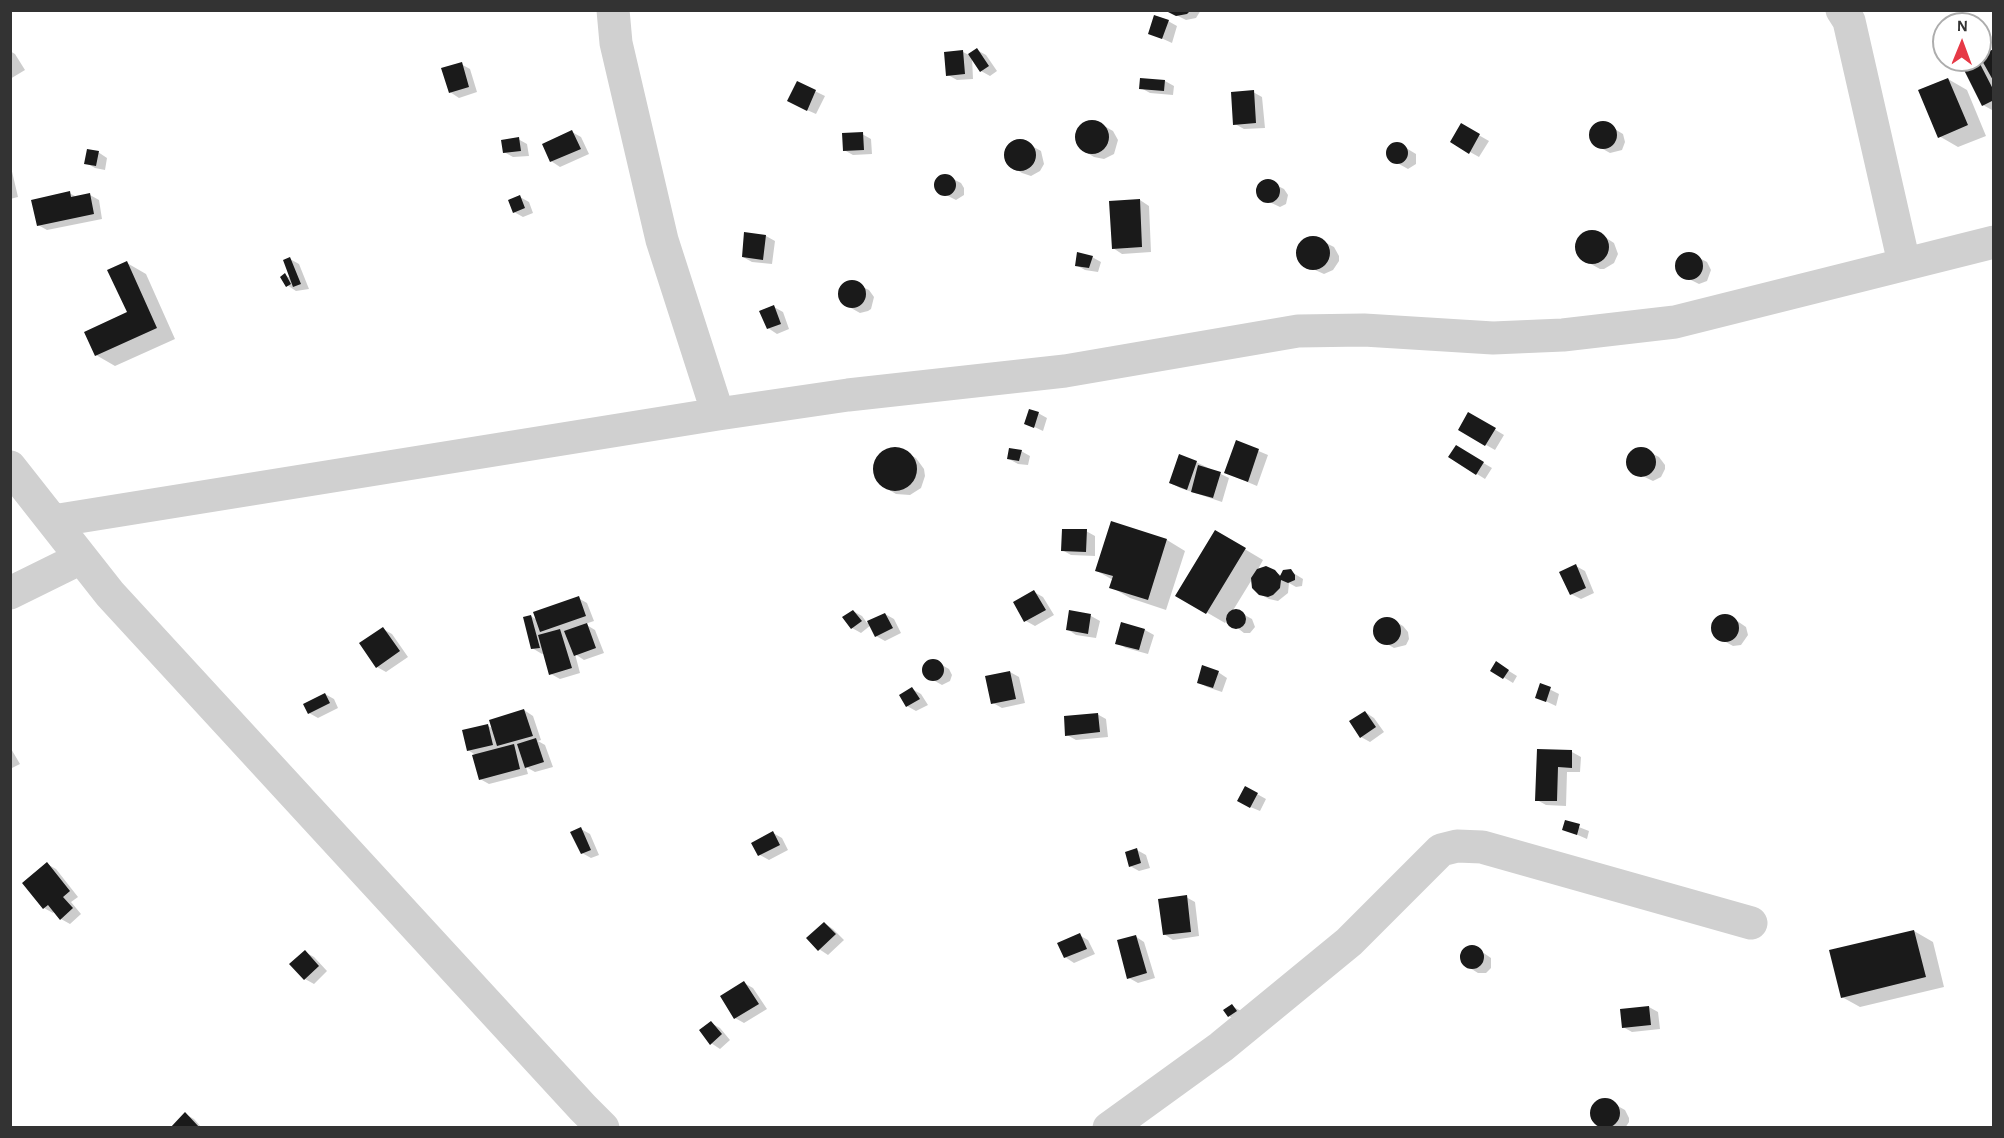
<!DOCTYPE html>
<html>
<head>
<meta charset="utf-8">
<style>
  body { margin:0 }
  #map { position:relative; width:2004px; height:1138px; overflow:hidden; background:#fff; font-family:"Alegreya Sans",sans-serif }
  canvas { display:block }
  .frame { position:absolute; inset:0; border:12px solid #333; pointer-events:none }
  .north { position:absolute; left:1932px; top:12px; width:60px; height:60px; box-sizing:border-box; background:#fff; border:2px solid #adadad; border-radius:50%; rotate:1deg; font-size:16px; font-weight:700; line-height:24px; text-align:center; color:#333 }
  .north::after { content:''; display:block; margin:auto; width:21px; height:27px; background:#e63946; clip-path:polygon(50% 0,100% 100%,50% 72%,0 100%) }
</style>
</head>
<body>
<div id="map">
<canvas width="2004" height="1138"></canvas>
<div class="frame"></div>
<div class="north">N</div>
</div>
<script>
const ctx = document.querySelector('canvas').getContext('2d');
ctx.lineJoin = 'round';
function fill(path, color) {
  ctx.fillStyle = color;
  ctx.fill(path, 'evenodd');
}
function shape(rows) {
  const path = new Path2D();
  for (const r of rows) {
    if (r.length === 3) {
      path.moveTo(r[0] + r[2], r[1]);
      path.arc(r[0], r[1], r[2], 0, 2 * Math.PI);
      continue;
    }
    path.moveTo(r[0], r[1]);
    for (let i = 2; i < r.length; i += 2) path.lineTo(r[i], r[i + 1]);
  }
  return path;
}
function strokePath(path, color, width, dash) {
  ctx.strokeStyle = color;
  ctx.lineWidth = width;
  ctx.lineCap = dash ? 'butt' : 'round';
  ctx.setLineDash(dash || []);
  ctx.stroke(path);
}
fill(shape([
  [1201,10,1196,18,1186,20,1168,11],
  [1168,21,1177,26,1172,43,1150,33],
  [977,50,986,55,997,71,990,76,981,71,972,57,973,79,957,80,948,75,963,52,969,55],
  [1994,50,1994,110,1992,110,1983,105,1972,60,1979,60,1985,63],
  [10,51,15,54,25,70,10,79],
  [461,64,470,69,477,92,459,98,450,92],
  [1948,79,1967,90,1986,136,1958,147,1939,136],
  [1165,81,1174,86,1173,95,1150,93,1141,88],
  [798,83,825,96,816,114,798,106],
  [1253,92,1262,97,1265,128,1244,129,1235,124],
  [1089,121,1099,123,1113,131,1118,140,1114,154,1104,159,1094,157,1084,151,1077,143,1077,132,1084,123],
  [1598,124,1606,124,1623,134,1625,142,1622,150,1610,153,1594,144,1591,132],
  [1461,125,1489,141,1479,157,1452,142],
  [572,132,581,137,589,154,560,167,551,161],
  [862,134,871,139,872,154,853,155,844,150],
  [518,139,527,144,529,156,513,157,504,152],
  [1019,141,1023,141,1041,151,1044,164,1040,171,1031,176,1022,173,1012,167,1006,158,1007,149,1014,142],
  [1395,144,1401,145,1416,154,1416,164,1408,169,1390,159,1388,153,1390,148],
  [98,152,107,158,105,170,95,168,86,163],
  [10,163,18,197,10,199],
  [945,175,961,183,964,188,964,195,956,200,938,191,935,185,939,177],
  [1268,181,1284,189,1288,195,1286,204,1280,207,1261,198,1258,192,1260,186],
  [69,193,77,197,90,195,99,200,102,219,47,230,38,225],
  [520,197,529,202,533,213,523,217,514,212],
  [1140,200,1149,206,1151,252,1122,254,1113,248],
  [1590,231,1600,234,1614,243,1618,254,1614,263,1604,269,1600,269,1580,258,1576,249,1578,239],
  [746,234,766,236,775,241,772,264,752,262,743,257],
  [1314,237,1334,247,1339,256,1339,261,1333,270,1324,274,1304,265,1301,262,1298,253,1301,243,1305,240],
  [1690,253,1707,262,1711,270,1707,281,1699,284,1681,275,1677,264,1680,257],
  [1092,257,1101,262,1098,272,1085,270,1076,265],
  [290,259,299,264,309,289,296,291,287,285,285,275,292,279],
  [127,263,146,274,175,339,115,366,96,355,129,313],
  [852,282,869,290,874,297,871,309,868,311,860,313,842,303,839,296,844,284],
  [774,307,783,312,789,329,777,334,768,328],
  [1038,413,1047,418,1043,431,1026,423],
  [1469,414,1504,435,1495,450,1460,430],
  [1237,442,1268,455,1257,486,1226,473],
  [1456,447,1492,468,1485,479,1450,457],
  [1641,448,1659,457,1665,465,1665,469,1661,477,1653,481,1630,470,1627,462,1633,451],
  [893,449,906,453,916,458,924,469,925,476,921,488,910,495,896,494,886,488,877,479,874,473,874,466,881,454],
  [1021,451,1030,456,1028,465,1018,464,1009,459],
  [1196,462,1229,478,1222,502,1180,488,1171,483],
  [1112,523,1167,540,1185,551,1166,610,1130,598,1111,587,1113,580,1097,571],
  [1086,531,1095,536,1095,556,1071,555,1062,550],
  [1216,532,1263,560,1256,573,1270,569,1282,576,1290,571,1303,579,1302,586,1296,587,1289,583,1288,593,1278,601,1269,599,1260,594,1253,587,1251,581,1232,612,1237,611,1252,619,1255,627,1250,633,1244,633,1227,620,1225,623,1177,595],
  [1576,566,1585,571,1594,593,1581,599,1571,594],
  [1034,592,1043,597,1054,615,1035,626,1026,621],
  [578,598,587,603,594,621,585,624,595,630,604,653,584,660,575,654,580,673,560,679,551,674,545,653,542,654,532,648,531,616,537,620],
  [853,611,862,616,867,623,885,614,894,619,901,633,885,641,876,636,871,625,861,633,852,628],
  [1070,612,1091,616,1100,621,1096,638,1076,635,1067,629],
  [1722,616,1730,616,1746,627,1748,635,1741,645,1733,646,1715,636,1713,628,1715,621],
  [1385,619,1393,620,1403,626,1408,632,1409,639,1406,645,1394,648,1377,638,1376,626,1377,623],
  [1122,624,1145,630,1154,635,1148,654,1126,648,1117,643],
  [383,629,392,634,408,657,386,672,377,667],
  [933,660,949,669,952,675,950,681,942,685,926,676,923,671,926,663],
  [1496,663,1517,676,1513,683,1492,670],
  [1010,672,1019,677,1025,703,1002,708,993,703],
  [1218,672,1227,678,1222,692,1207,687,1198,682],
  [1541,685,1559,694,1556,706,1537,697],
  [912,689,921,694,928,705,916,711,907,706],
  [325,694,334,699,338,708,318,718,309,713],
  [524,710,533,716,541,740,538,741,545,745,553,767,535,772,526,767,528,774,489,784,480,779,477,756,468,750,488,726,494,729],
  [1365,712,1374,718,1384,732,1370,742,1361,737],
  [1097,714,1106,719,1108,737,1076,740,1067,735],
  [10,747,20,764,10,769],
  [1538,751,1572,752,1581,757,1580,772,1567,772,1566,806,1546,805,1537,800],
  [1257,794,1266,799,1260,811,1248,806],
  [1566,822,1589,831,1587,839,1564,829],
  [581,829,590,834,599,855,591,858,582,853],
  [773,833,782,838,788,850,769,860,760,855],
  [1137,850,1146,855,1150,868,1139,871,1130,866],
  [47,864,56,869,78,897,71,902,81,914,70,924,61,919,55,911,53,913,44,908],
  [1186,897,1195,902,1199,936,1173,940,1164,934],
  [824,923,833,929,844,940,828,955,819,949],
  [1914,931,1933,942,1944,987,1860,1007,1842,997],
  [1079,935,1088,940,1095,954,1074,963,1065,957],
  [1135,936,1144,942,1155,978,1138,983,1129,978],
  [1469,946,1475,947,1491,958,1491,968,1486,973,1478,973,1462,963,1462,953],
  [305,952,314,957,327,971,314,984,305,979],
  [744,983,753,988,767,1009,744,1023,735,1018],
  [1232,1006,1241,1011,1238,1021,1229,1016],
  [1649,1007,1658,1012,1660,1029,1632,1032,1623,1027],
  [711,1023,720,1028,730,1040,720,1049,711,1043],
  [1607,1100,1625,1110,1629,1118,1629,1122,1625,1128,1603,1128,1594,1121,1592,1108,1598,1102],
  [185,1114,194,1119,202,1128,172,1128]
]), '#0003');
fill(shape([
  [1164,10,1191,10,1187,14,1176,16],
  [1154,15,1169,20,1162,39,1148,34],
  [977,48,989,66,980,72,968,54],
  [1994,49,1994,82,1980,57,1980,55],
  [963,50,965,74,946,76,944,52],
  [1969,60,1978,60,1994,91,1994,100,1982,106,1961,64],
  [462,62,469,87,449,93,441,68],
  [1140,78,1165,80,1164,91,1139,89],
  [1948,78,1968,125,1938,138,1918,90],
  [797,81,816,90,807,111,787,101],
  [1254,90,1256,123,1233,125,1231,92],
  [1092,137,17],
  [1603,135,14],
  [1461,123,1480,134,1469,154,1450,142],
  [572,130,581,149,550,162,542,144],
  [863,132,864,150,843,151,842,133],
  [519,137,521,151,503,153,501,140],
  [1020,155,16],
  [1397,153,11],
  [87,149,99,151,96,166,84,164],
  [945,185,11],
  [1268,191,12],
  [70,191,71,197,90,193,94,214,37,226,31,200],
  [520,195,525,208,513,213,508,200],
  [1140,199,1142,247,1112,249,1109,201],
  [1592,247,17],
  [744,232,766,235,763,260,742,257],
  [1313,253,17],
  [1077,252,1093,256,1089,268,1075,266],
  [1689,266,14],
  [290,257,301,284,293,287,283,260],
  [127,261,157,328,95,356,84,332,127,312,107,270],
  [285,273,291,284,286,287,280,277],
  [852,294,14],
  [774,305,781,324,767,329,759,311],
  [1029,409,1039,412,1034,428,1024,424],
  [1468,412,1496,428,1485,446,1458,430],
  [1236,440,1259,449,1248,482,1224,473],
  [1456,445,1484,462,1476,475,1448,457],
  [1641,462,15],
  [895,469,22],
  [1009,448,1022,450,1019,461,1007,459],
  [1179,454,1197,461,1187,490,1169,483],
  [1198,465,1221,472,1213,498,1191,492],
  [1111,521,1167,539,1148,600,1109,588,1113,576,1095,571],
  [1062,529,1087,529,1086,552,1061,551],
  [1215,530,1246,548,1206,614,1175,596],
  [1576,564,1586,588,1570,595,1559,572],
  [1266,566,1275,570,1280,576,1283,570,1291,569,1295,575,1295,580,1288,583,1281,580,1280,588,1273,595,1268,597,1259,595,1252,588,1251,578,1257,569],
  [1034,590,1046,610,1024,622,1013,602],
  [579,596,586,616,540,632,533,612],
  [1236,619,10],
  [853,610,862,621,851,629,842,617],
  [1069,610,1091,614,1088,634,1066,630],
  [885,613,893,628,875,637,867,621],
  [1725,628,14],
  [531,615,540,648,531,649,523,617],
  [1387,631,14],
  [1121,622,1145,629,1139,650,1115,644],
  [587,623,596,648,574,656,564,631],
  [383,627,400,651,376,668,359,643],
  [560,629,572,668,549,675,538,635],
  [933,670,11],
  [1496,661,1509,670,1503,679,1490,671],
  [1202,665,1219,671,1213,688,1197,683],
  [1010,671,1016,699,991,704,985,676],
  [1540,683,1551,687,1546,702,1535,698],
  [912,687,920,699,906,707,899,695],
  [325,693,330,703,308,714,303,704],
  [524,709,533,736,497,746,489,720],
  [1365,711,1376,727,1360,738,1349,721],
  [1098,713,1100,732,1065,736,1064,716],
  [488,724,493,745,467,751,462,730],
  [536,738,544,762,525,768,517,744],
  [514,744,520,769,479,780,472,755],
  [1537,749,1572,750,1572,768,1558,767,1557,801,1535,801],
  [1245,786,1258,793,1250,808,1237,801],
  [1565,820,1580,824,1577,835,1562,830],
  [581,827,591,850,581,854,570,832],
  [773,831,780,845,758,856,751,843],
  [1137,848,1141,863,1129,867,1125,852],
  [47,862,70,891,63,897,73,908,60,920,48,905,43,909,22,883],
  [1187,895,1191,932,1163,935,1158,899],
  [824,922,836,934,818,951,806,938],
  [1914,930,1926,977,1841,998,1829,950],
  [1080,933,1087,949,1064,958,1057,943],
  [1136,935,1147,973,1127,979,1117,940],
  [1472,957,12],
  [305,950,319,966,304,980,289,964],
  [744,981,759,1004,734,1019,720,996],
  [1232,1004,1237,1011,1228,1017,1223,1010],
  [1649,1006,1651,1025,1622,1028,1620,1009],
  [711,1021,722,1034,710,1045,699,1030],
  [1605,1113,15],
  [185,1112,200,1128,170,1128]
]), '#1a1a1a');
strokePath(shape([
  [613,10,616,43,662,240,718,414],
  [1842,10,1849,21,1904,263],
  [10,467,110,594,583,1108,603,1128],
  [53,521,718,414,848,395,1065,371,1298,331,1364,330,1493,338,1563,335,1675,322,1994,242],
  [10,593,81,558],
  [1109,1128,1221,1047,1349,942,1441,850,1457,846,1482,847,1751,923]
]), '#d0d0d0', 33);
</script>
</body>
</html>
